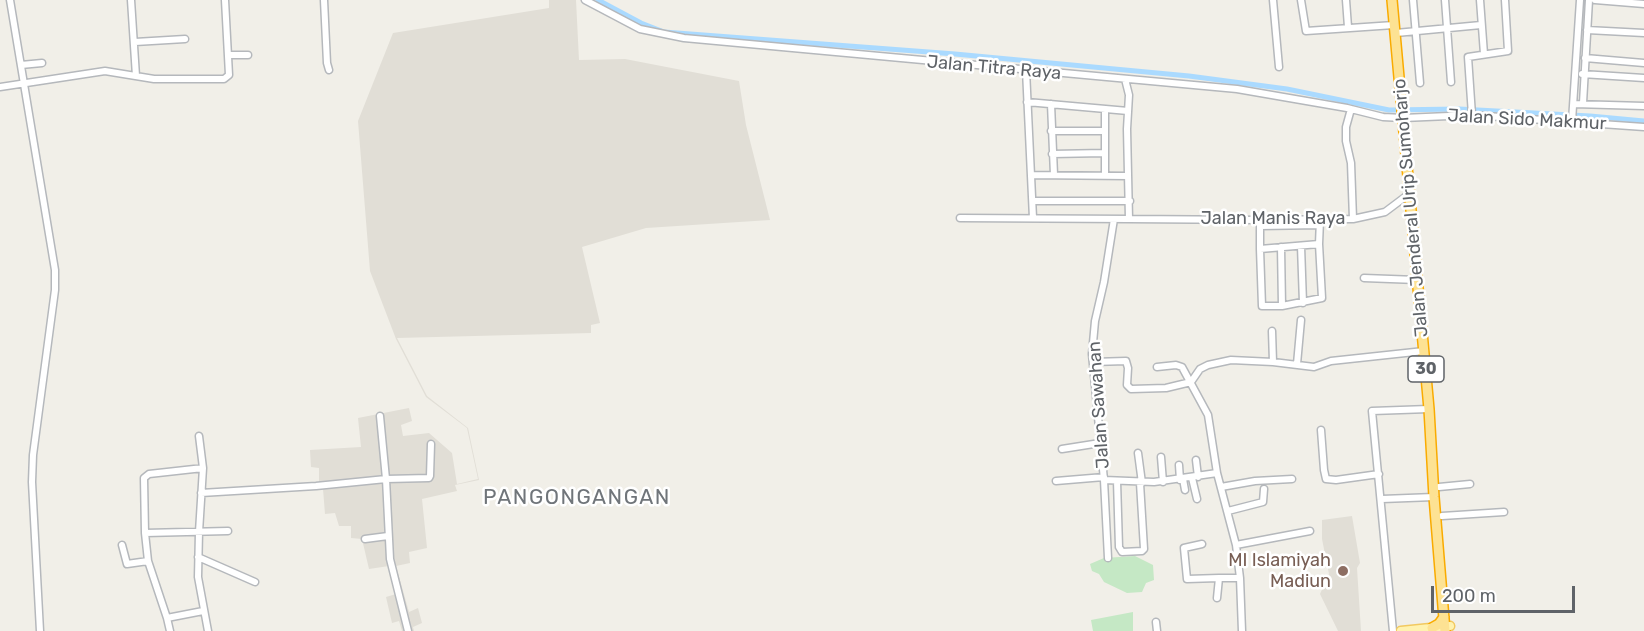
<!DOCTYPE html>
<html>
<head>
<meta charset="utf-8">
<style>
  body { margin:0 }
  #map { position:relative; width:1644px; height:631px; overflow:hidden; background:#f1efe8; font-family:Rubik,sans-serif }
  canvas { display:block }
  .scale { position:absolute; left:1431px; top:586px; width:144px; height:27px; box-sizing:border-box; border:3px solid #5f6368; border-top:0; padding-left:8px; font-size:18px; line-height:21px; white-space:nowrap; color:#5f6368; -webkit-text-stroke:4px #fff; paint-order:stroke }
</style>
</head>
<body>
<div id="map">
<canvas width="1644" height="631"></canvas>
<div class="scale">200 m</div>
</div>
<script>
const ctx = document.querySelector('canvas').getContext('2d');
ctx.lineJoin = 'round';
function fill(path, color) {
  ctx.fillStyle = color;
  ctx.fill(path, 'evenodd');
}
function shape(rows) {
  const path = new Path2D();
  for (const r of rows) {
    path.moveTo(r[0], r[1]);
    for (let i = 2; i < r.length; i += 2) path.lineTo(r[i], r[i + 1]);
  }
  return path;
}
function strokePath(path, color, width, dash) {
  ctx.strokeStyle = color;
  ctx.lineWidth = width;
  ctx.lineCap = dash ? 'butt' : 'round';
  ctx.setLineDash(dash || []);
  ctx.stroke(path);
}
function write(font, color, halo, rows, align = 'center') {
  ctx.font = font + ' Rubik,sans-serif';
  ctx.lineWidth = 5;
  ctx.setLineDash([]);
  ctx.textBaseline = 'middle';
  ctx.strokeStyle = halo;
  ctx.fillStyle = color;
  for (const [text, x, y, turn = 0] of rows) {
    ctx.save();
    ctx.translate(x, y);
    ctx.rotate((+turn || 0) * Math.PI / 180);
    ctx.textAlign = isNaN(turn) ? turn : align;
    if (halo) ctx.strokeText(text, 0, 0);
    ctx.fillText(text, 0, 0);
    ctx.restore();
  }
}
fill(shape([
  [549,0,576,0,579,60,625,59,739,81,746,125,770,220,646,228,582,247,600,323,591,325,591,333,397,338,427,396,468,428,479,480,455,485,457,491,422,499,427,548,409,552,410,563,396,566,409,612,418,608,422,623,413,627,414,631,402,631,399,621,392,623,386,597,396,594,389,566,369,569,362,539,351,538,351,526,339,526,335,513,325,514,323,489,319,489,319,468,311,467,310,450,361,447,358,418,409,408,412,421,401,425,403,436,429,433,452,453,457,484,478,479,467,428,426,397,396,339,370,271,358,121,393,33,549,8],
  [1352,516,1360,563,1357,568,1361,631,1338,631,1320,594,1329,574,1322,539,1322,520]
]), '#e1ded6');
fill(shape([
  [1135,556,1153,565,1154,580,1146,583,1142,592,1127,593,1104,582,1099,574,1092,571,1090,564,1104,558],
  [1133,612,1133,631,1093,631,1091,620]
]), '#c5e8c5');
strokePath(shape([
  [598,0,641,23,664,32,955,54,1189,76,1287,89,1389,110,1459,109,1590,116,1644,121]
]), '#aadaff', 5);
const minor = shape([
  [10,0,55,270,55,290,33,455,32,482,40,631],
  [131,0,136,76],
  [324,0,327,63,329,70],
  [585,0,640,29,684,38,1237,89,1347,108,1383,117,1403,118,1472,115,1644,127],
  [1273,0,1279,67],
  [1301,0,1306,31,1394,25],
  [1346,0,1348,27],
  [1413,0,1420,83],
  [1445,0,1451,82],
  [1480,0,1484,54],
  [1595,0,1644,4],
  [1587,30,1644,33],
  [1396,33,1481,25],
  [135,42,185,39],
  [228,55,248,55],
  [1585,58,1644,63],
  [21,65,42,63],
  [1026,70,1033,218],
  [1582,74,1644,78],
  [0,87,105,71,154,79,224,79,229,75,225,0],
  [1027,102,1128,111],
  [1583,103,1589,0],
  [1051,104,1054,175],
  [1574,104,1644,106],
  [1351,109,1346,127,1346,141,1351,163,1353,219],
  [1472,115,1468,57,1508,51,1505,0],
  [1572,121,1580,0],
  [1051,131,1104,131],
  [1052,154,1104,153],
  [1031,175,1128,176],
  [1105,175,1105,109],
  [1033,201,1130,201],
  [960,218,1129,219,1127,129,1129,95,1125,79],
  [1114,219,1104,282,1095,321,1092,354,1104,480,1154,482,1217,473],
  [1129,219,1260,220,1353,219,1385,212,1409,194],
  [1260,220,1260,249,1319,244,1320,220],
  [1260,226,1320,225],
  [1301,246,1303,303],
  [1281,247,1282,306],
  [1260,249,1262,306,1282,306,1322,298,1319,244],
  [1364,278,1417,280],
  [1272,331,1273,362],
  [1093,362,1126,361,1128,368,1127,385,1131,389,1166,388,1191,382],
  [1297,364,1301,320],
  [1157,367,1176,365,1182,367,1208,415,1217,473,1236,545,1240,578,1242,631],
  [1191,382,1200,369,1208,365,1231,360,1273,362,1314,367,1331,361,1424,351],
  [380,416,386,479,390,559,408,631],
  [1321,430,1324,470,1326,479,1336,480,1379,474],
  [199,436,203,468,199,532,198,577,208,631],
  [1062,449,1100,443],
  [1138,453,1142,483],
  [1161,457,1163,482],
  [1196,460,1198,477],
  [1179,465,1180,480],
  [1192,478,1197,499],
  [1183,479,1185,490],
  [1104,480,1108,558],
  [1056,481,1104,477],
  [1117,481,1119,547,1122,552,1142,551,1144,549,1140,483],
  [1221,487,1255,481,1292,479],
  [1439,487,1470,484],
  [201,493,316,486,386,479,429,478,430,476,431,444],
  [1382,499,1434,497],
  [1228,511,1263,502,1264,489],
  [1442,516,1504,512],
  [145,533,228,531],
  [365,539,388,536],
  [1202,544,1184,548,1187,579,1219,578],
  [122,545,127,564,148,561],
  [1236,545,1310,531],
  [198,557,255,582],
  [1217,598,1219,578,1240,578],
  [167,618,203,611],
  [1156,622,1157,631],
  [170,631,167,618,148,561,145,533,144,478,149,474,203,468],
  [1393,631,1372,411,1429,409]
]);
const major = shape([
  [1401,631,1450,626]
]);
const highway = shape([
  [1392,0,1429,409,1434,497,1445,631],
  [1432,628,1439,624,1444,617]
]);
strokePath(minor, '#b5b8bc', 9);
strokePath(major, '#f2c960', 11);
strokePath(highway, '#f9ab00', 12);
strokePath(minor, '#fff', 6);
strokePath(major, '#fff2af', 8);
strokePath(highway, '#fde293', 9);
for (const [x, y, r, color] of [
  [1343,571,6,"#8d6e63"]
]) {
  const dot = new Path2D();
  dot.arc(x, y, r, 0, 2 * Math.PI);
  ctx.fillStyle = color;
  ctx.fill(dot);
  strokePath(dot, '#fff', 2);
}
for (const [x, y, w] of [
  [1426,369,36]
]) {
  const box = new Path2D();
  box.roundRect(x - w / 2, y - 13, w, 26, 4.5);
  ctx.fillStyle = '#fff';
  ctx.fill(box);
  strokePath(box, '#5f6368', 1.5);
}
write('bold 16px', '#5f6368', null, [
  ["30",1426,369]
]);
write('18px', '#5f6368', '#fff', [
  ["Jalan Titra Raya",994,68,5],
  ["Jalan Sido Makmur",1527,120,3],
  ["Jalan Jenderal Urip Sumoharjo",1411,208,-95],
  ["Jalan Manis Raya",1273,219],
  ["Jalan Sawahan",1099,405,-94]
]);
write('18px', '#785e54', '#fff', [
  ["MI Islamiyah",1331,561],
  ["Madiun",1331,582]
], 'right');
ctx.letterSpacing = '1.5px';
write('21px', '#70757a', '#fff', [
  ["PANGONGANGAN",577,498]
]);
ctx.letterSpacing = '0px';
</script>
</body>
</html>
